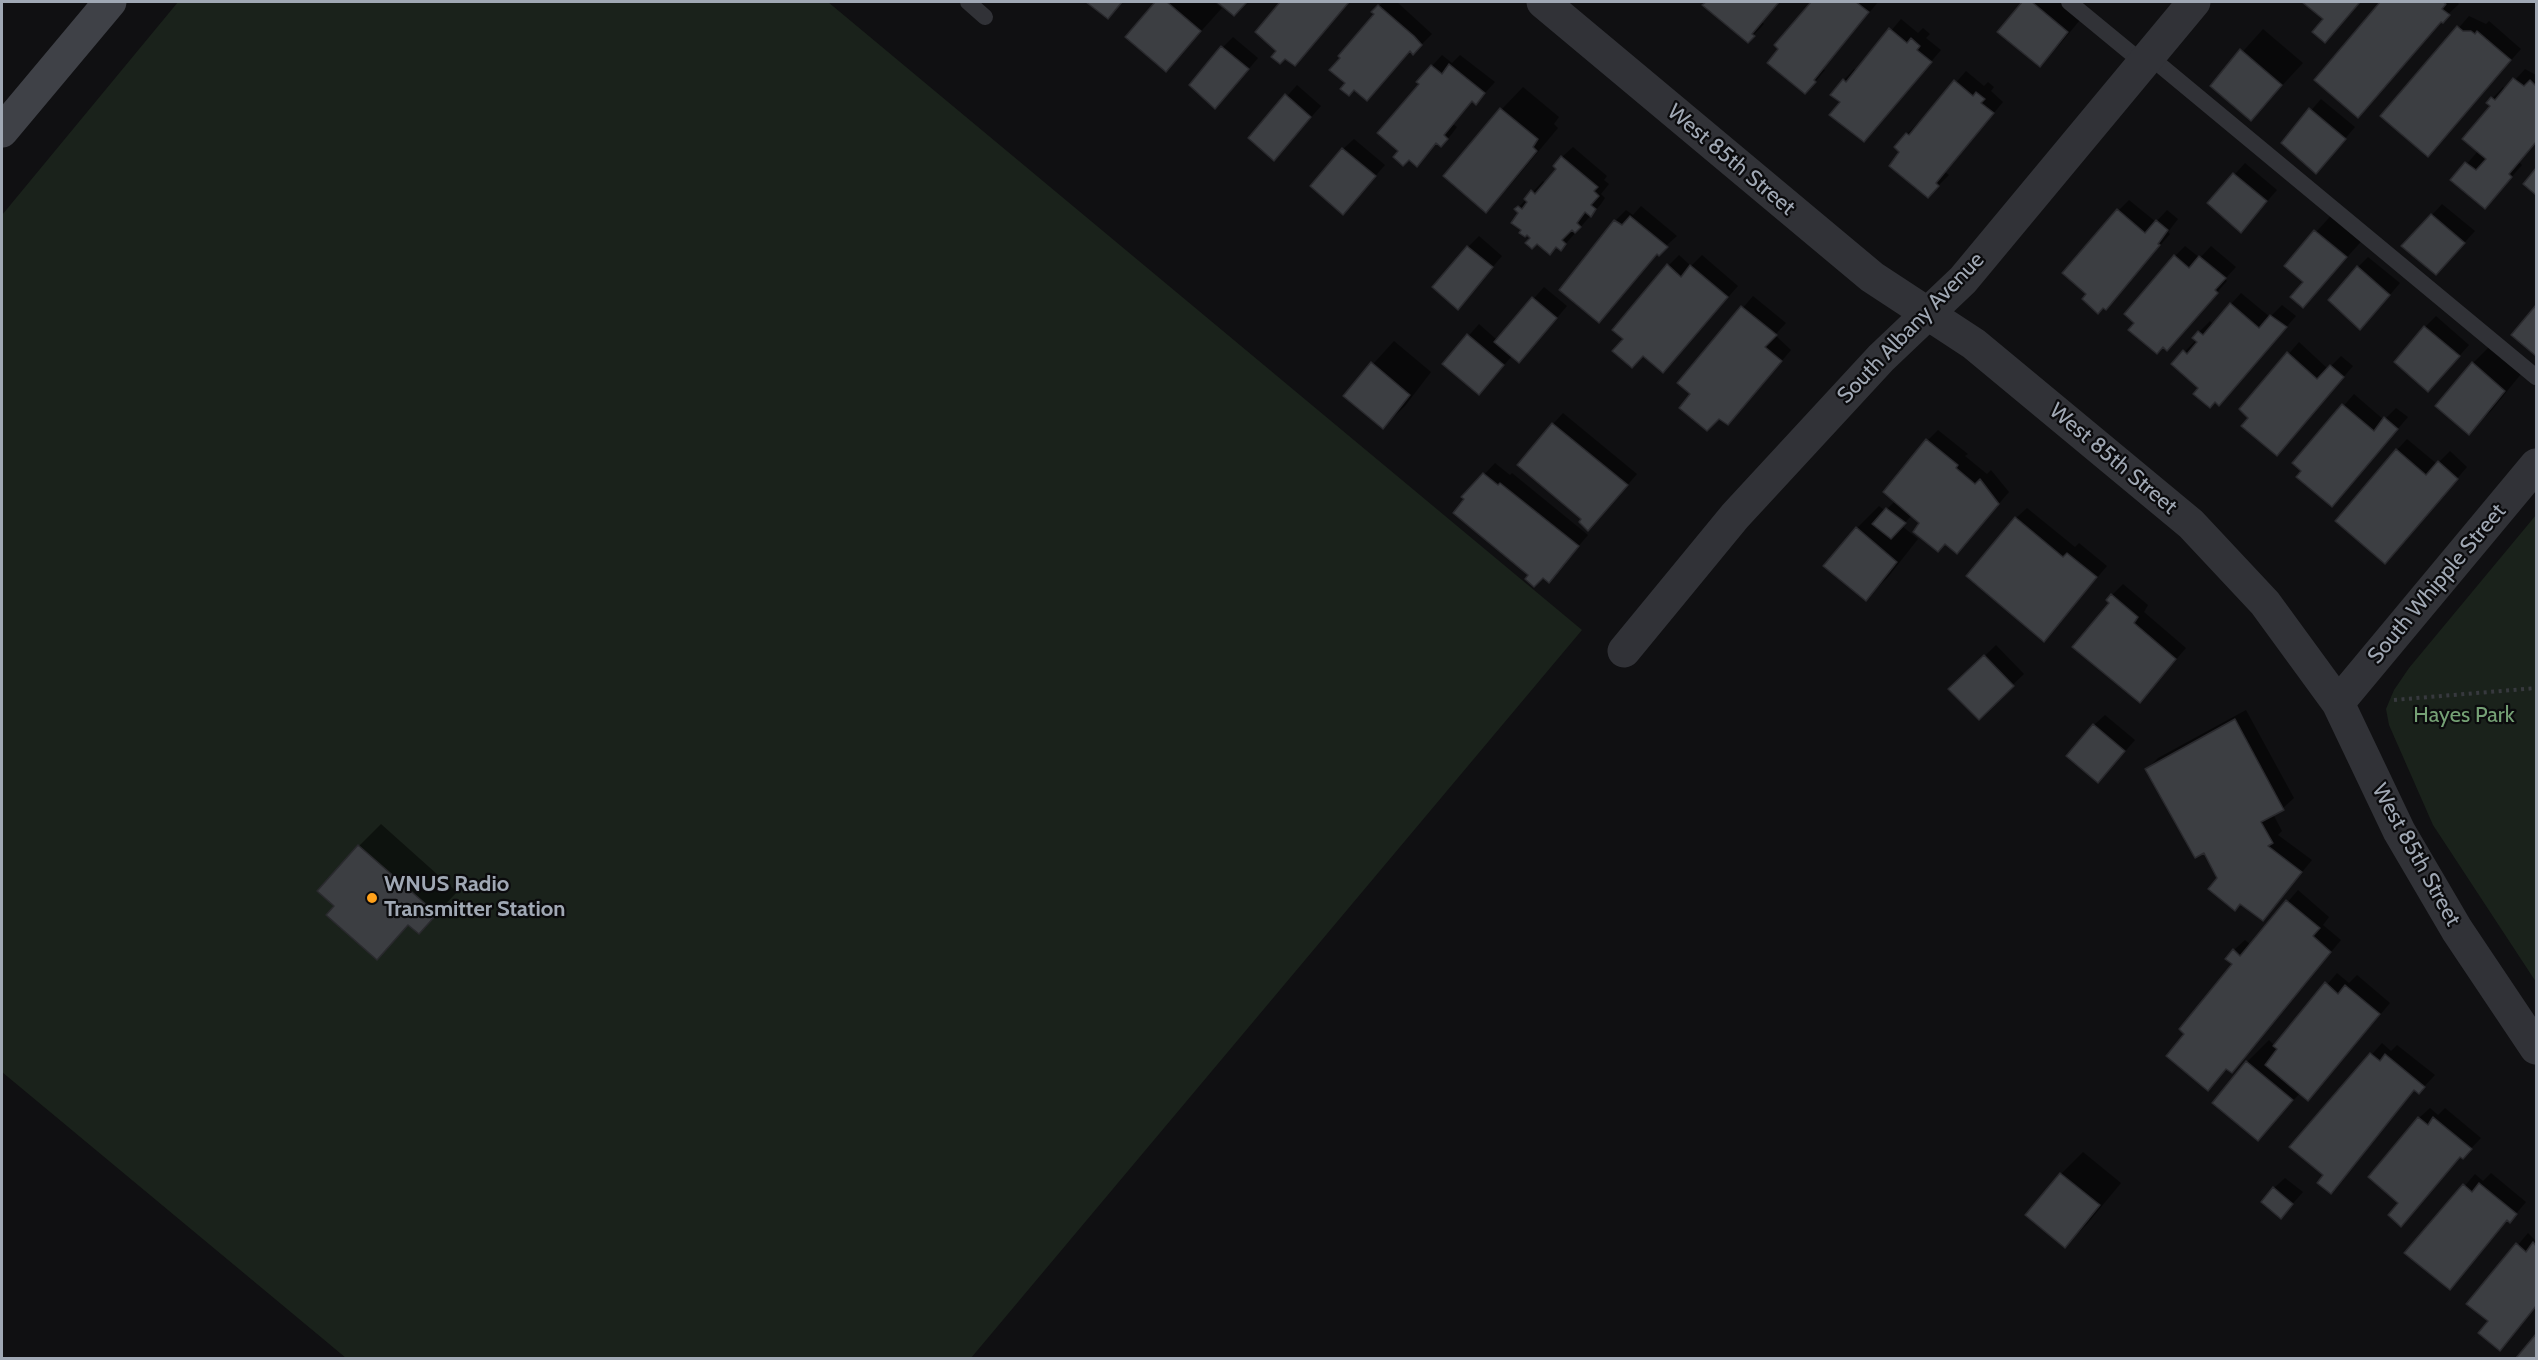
<!DOCTYPE html>
<html>
<head>
<meta charset="utf-8">
<style>
  body { margin:0 }
  #map { position:relative; width:2538px; height:1360px; overflow:hidden; background:#101012; font-family:Cabin,sans-serif }
  canvas { display:block }
  .frame { position:absolute; inset:0; border:3px solid #a0a8b4; pointer-events:none }
</style>
</head>
<body>
<div id="map">
<canvas width="2538" height="1360"></canvas>
<div class="frame"></div>
</div>
<script>
const ctx = document.querySelector('canvas').getContext('2d');
ctx.lineJoin = 'round';
function fill(path, color) {
  ctx.fillStyle = color;
  ctx.fill(path, 'evenodd');
}
function shape(rows) {
  const path = new Path2D();
  for (const r of rows) {
    path.moveTo(r[0], r[1]);
    for (let i = 2; i < r.length; i += 2) path.lineTo(r[i], r[i + 1]);
  }
  return path;
}
function strokePath(path, color, width, dash) {
  ctx.strokeStyle = color;
  ctx.lineWidth = width;
  ctx.lineCap = dash ? 'butt' : 'round';
  ctx.setLineDash(dash || []);
  ctx.stroke(path);
}
function write(font, color, halo, rows, align = 'center') {
  ctx.font = font + ' Cabin,sans-serif';
  ctx.lineWidth = 4.5;
  ctx.setLineDash([]);
  ctx.textBaseline = 'middle';
  ctx.strokeStyle = halo;
  ctx.fillStyle = color;
  for (const [text, x, y, turn = 0] of rows) {
    ctx.save();
    ctx.translate(x, y);
    ctx.rotate((+turn || 0) * Math.PI / 180);
    ctx.textAlign = isNaN(turn) ? turn : align;
    if (halo) ctx.strokeText(text, 0, 0);
    ctx.fillText(text, 0, 0);
    ctx.restore();
  }
}
fill(shape([
  [178,2,828,2,1582,630,971,1358,346,1358,2,1072,2,215],
  [2536,515,2536,982,2433,825,2389,725,2386,709,2394,690,2409,668]
]), '#1a221b');
fill(shape([
  [1157,2,1214,2,1222,8,1166,70,1127,37],
  [1282,2,1349,2,1306,53,1278,50,1257,32],
  [1383,2,1397,2,1432,34,1413,53,1411,50,1347,83,1376,14,1373,12],
  [1708,2,1779,2,1762,22,1764,24,1748,41,1704,5],
  [1813,2,1878,2,1823,69,1825,70,1815,82,1777,45],
  [2024,2,2080,2,2089,9,2061,43,2040,65,1999,32],
  [2304,2,2360,2,2336,30],
  [2382,2,2457,2,2459,4,2442,20,2358,116,2316,80],
  [2469,16,2486,24,2489,21,2521,49,2428,155,2383,116],
  [1901,19,1918,33,1923,28,1930,34,1926,38,1941,50,1864,140,1842,102,1844,80,1854,69,1857,71],
  [2263,29,2303,63,2251,119,2212,86],
  [1233,37,1258,58,1226,96,1223,47],
  [1442,55,1452,63,1460,55,1495,82,1476,103,1473,100,1453,124,1457,127,1451,135,1441,145,1437,142,1417,165,1401,151,1421,84,1432,66],
  [2525,69,2536,75,2536,142,2519,162,2522,165,2495,196,2453,180,2478,151,2492,106,2488,103,2503,87,2506,90],
  [1966,71,1984,86,1988,82,1994,87,1991,91,2003,102,1945,172,1949,175,1928,196,1902,152,1907,134,1918,123,1919,125],
  [1297,85,1321,106,1284,148,1250,138],
  [1523,87,1559,117,1554,124,1558,128,1507,189,1485,211,1445,176,1502,109],
  [2321,99,2355,127,2326,161,2283,143],
  [1354,139,1385,165,1343,213,1343,149],
  [1573,147,1607,176,1604,180,1609,184,1601,194,1605,198,1601,204,1561,249,1532,237,1517,209,1543,181,1546,183,1558,168,1562,157],
  [2245,163,2277,190,2251,220,2209,203],
  [2129,200,2156,222,2167,210,2178,219,2168,232,2170,234,2106,308,2088,294,2119,210],
  [2442,204,2475,231,2446,263,2404,246],
  [1641,206,1677,236,1658,253,1610,310,1615,221,1626,210,1633,215],
  [2337,209,2368,234,2303,306,2305,282,2286,265],
  [1479,236,1502,256,1458,308,1468,247],
  [2185,246,2200,258,2211,246,2236,267,2225,279,2227,281,2167,349,2175,256],
  [1679,255,1691,266,1702,255,1738,286,1663,371,1625,339,1668,266],
  [2368,257,2400,283,2371,317,2358,267],
  [1544,287,1567,306,1530,350,1513,355,1479,393,1444,364,1479,324,1497,340],
  [2241,293,2270,317,2282,305,2296,316,2219,404,2173,364,2196,340,2194,338,2199,332,2210,321,2213,324],
  [1753,296,1786,323,1775,335,1791,350,1739,412,1719,417,1679,383],
  [2536,307,2536,354,2513,335],
  [2436,316,2469,345,2439,379,2425,327],
  [1394,341,1431,372,1405,406,1383,427,1345,395],
  [2299,342,2328,369,2341,356,2353,366,2287,443,2241,409],
  [2494,342,2525,369,2491,411,2469,432,2473,363],
  [2354,394,2384,420,2396,408,2408,417,2342,494,2294,463],
  [1563,413,1637,474,1599,518,1583,519,1553,424],
  [1938,430,1968,454,1965,456,1987,474,1991,470,2009,492,1957,552,1912,515,1902,526,1918,539,1888,577,1866,599,1857,528,1879,506,1885,511,1895,501,1928,440],
  [2407,439,2437,464,2450,451,2467,467,2395,551,2397,450],
  [1495,463,1510,475,1512,473,1588,535,1549,581,1544,576,1530,575,1463,497],
  [2027,508,2075,547,2079,543,2107,566,2044,640,2016,518],
  [2123,584,2148,605,2144,612,2186,648,2140,701,2111,603,2112,595],
  [1996,645,2024,674,1979,717,1951,689],
  [2246,710,2294,798,2283,808,2273,814,2282,831,2278,835,2312,860,2263,919,2241,903,2235,909,2204,851,2147,769,2158,758],
  [2105,715,2135,740,2108,771,2094,725],
  [381,824,457,892,419,932,409,924,377,958,336,905,359,846],
  [2298,890,2329,917,2323,925,2341,940,2232,1071,2186,1034,2235,963,2234,950,2245,940,2251,945],
  [2337,973,2349,983,2357,975,2390,1003,2319,1088,2301,1092,2258,1139,2247,1062,2269,1040,2275,1046],
  [2382,1043,2391,1051,2397,1045,2435,1075,2419,1092,2415,1089,2341,1181,2325,1175,2291,1147],
  [2430,1108,2438,1115,2445,1108,2481,1138,2463,1157,2461,1155,2400,1203,2419,1118],
  [2083,1152,2121,1183,2087,1224,2065,1246,2028,1215,2061,1174],
  [2491,1173,2526,1202,2510,1221,2508,1219,2449,1288,2407,1253,2475,1174,2483,1181],
  [2285,1178,2303,1192,2281,1217,2274,1188],
  [2528,1233,2536,1241,2536,1306,2510,1338,2468,1304],
  [2536,1336,2536,1358,2518,1358]
]), '#0007');
const building = shape([
  [1086,2,1122,2,1108,19,1086,2],
  [1155,2,1167,2,1201,31,1166,72,1125,37,1155,2],
  [1217,2,1247,2,1234,16,1217,2],
  [1280,2,1349,2,1295,66,1285,59,1280,64,1271,57,1276,51,1255,32,1280,2],
  [1706,2,1779,2,1752,34,1755,36,1748,43,1702,5,1706,2],
  [1811,2,1856,2,1869,12,1814,80,1816,82,1805,94,1767,63,1778,49,1774,45,1811,2],
  [2022,2,2032,2,2068,32,2040,67,1997,32,2022,2],
  [2302,2,2360,2,2325,43,2312,32,2323,19,2302,2],
  [2380,2,2443,2,2446,4,2442,9,2450,15,2443,23,2441,22,2358,118,2314,80,2380,2],
  [1378,5,1414,36,1422,45,1413,55,1410,51,1367,101,1354,90,1349,96,1340,89,1345,83,1329,70,1340,58,1338,56,1374,14,1371,12,1378,5],
  [2457,26,2463,31,2471,31,2475,34,2477,31,2511,60,2428,157,2380,116,2457,26],
  [1889,28,1907,43,1911,38,1920,46,1917,50,1932,62,1864,142,1829,115,1840,102,1830,95,1843,79,1846,82,1889,28],
  [1221,46,1249,69,1215,109,1189,85,1221,46],
  [2240,49,2282,85,2251,121,2210,86,2240,49],
  [1449,64,1485,93,1476,105,1472,101,1444,135,1448,139,1441,147,1436,143,1417,167,1409,160,1403,166,1393,157,1398,151,1377,133,1419,84,1416,82,1431,65,1442,74,1449,64],
  [2513,78,2524,86,2530,80,2536,86,2536,142,2509,174,2512,177,2485,209,2450,180,2465,162,2476,170,2486,159,2462,139,2490,106,2486,103,2491,97,2495,100,2513,78],
  [1954,80,1973,96,1976,92,1985,99,1981,103,1994,113,1936,183,1939,186,1928,198,1889,166,1899,152,1894,147,1906,133,1909,135,1954,80],
  [1285,94,1311,117,1274,161,1248,138,1285,94],
  [1500,108,1538,139,1533,147,1537,151,1486,213,1443,176,1500,108],
  [2309,108,2346,139,2316,174,2281,143,2309,108],
  [1342,148,1376,176,1343,215,1310,186,1342,148],
  [1561,156,1598,187,1594,191,1599,196,1591,205,1596,209,1591,217,1585,212,1577,223,1581,227,1575,233,1572,230,1562,240,1566,244,1561,251,1556,247,1550,255,1537,244,1532,249,1525,243,1530,238,1527,235,1525,237,1519,233,1521,230,1511,223,1518,213,1514,209,1518,206,1522,209,1527,202,1524,199,1531,190,1535,194,1556,169,1553,166,1561,156],
  [2536,168,2536,195,2523,184,2536,168],
  [2233,173,2267,201,2241,233,2207,203,2233,173],
  [2117,209,2145,233,2156,220,2168,230,2158,244,2160,245,2106,310,2103,308,2098,314,2082,299,2086,294,2062,273,2117,209],
  [2431,214,2465,243,2436,275,2401,246,2431,214],
  [1630,216,1668,247,1659,256,1657,254,1599,323,1559,290,1614,220,1622,225,1630,216],
  [2314,230,2347,257,2303,308,2290,297,2303,282,2284,266,2314,230],
  [1467,246,1493,267,1458,310,1432,287,1467,246],
  [2174,255,2189,268,2199,256,2226,278,2215,290,2218,293,2167,351,2163,347,2157,354,2128,330,2134,323,2124,314,2174,255],
  [1667,264,1681,277,1690,265,1728,297,1663,373,1643,356,1632,368,1612,351,1623,339,1612,330,1667,264],
  [2357,266,2390,295,2360,330,2328,300,2357,266],
  [1532,297,1557,318,1519,363,1494,342,1532,297],
  [2230,303,2259,328,2270,315,2287,327,2219,406,2215,402,2210,408,2193,394,2198,388,2171,364,2183,350,2187,354,2197,342,2192,338,2198,331,2203,335,2230,303],
  [2536,305,2536,356,2511,335,2536,305],
  [1741,306,1777,335,1765,347,1782,361,1728,425,1719,419,1707,431,1679,408,1690,394,1677,383,1741,306],
  [2424,326,2460,356,2428,392,2394,362,2424,326],
  [1467,334,1504,365,1479,395,1442,364,1467,334],
  [2287,352,2317,379,2330,365,2344,377,2277,456,2241,426,2248,418,2239,409,2287,352],
  [1371,362,1410,395,1383,429,1343,396,1371,362],
  [2472,362,2505,391,2469,435,2435,406,2472,362],
  [2342,404,2374,431,2384,417,2398,429,2332,507,2296,477,2301,471,2292,463,2342,404],
  [1552,423,1628,485,1588,531,1579,522,1581,519,1517,465,1552,423],
  [1926,439,1958,465,1956,468,1975,484,1980,479,1999,504,1957,554,1945,544,1938,552,1913,532,1919,523,1883,492,1926,439],
  [2396,449,2426,475,2438,461,2458,479,2385,564,2335,521,2396,449],
  [1483,473,1498,485,1500,483,1579,546,1549,583,1543,578,1534,587,1525,579,1528,575,1453,513,1464,499,1461,497,1483,473],
  [1886,508,1906,523,1891,539,1872,524,1886,508],
  [2015,517,2063,557,2067,553,2097,577,2044,642,1966,576,2015,517],
  [1856,527,1897,562,1866,601,1823,566,1856,527],
  [2111,594,2138,617,2134,623,2176,659,2140,703,2072,647,2109,603,2106,600,2111,594],
  [1984,655,2014,686,1979,720,1948,689,1984,655],
  [2235,719,2284,810,2261,822,2273,843,2268,846,2302,872,2263,921,2240,904,2235,911,2208,889,2217,878,2204,853,2195,858,2145,769,2235,719],
  [2093,724,2125,751,2098,783,2066,756,2093,724],
  [358,845,437,914,419,934,408,925,377,960,326,915,334,906,317,891,358,845],
  [2286,900,2320,928,2313,936,2331,952,2232,1073,2226,1069,2208,1091,2166,1056,2184,1034,2179,1029,2232,964,2225,959,2233,949,2240,956,2286,900],
  [2325,982,2338,994,2345,985,2380,1014,2308,1101,2265,1065,2277,1049,2273,1046,2325,982],
  [2370,1053,2380,1061,2385,1054,2425,1087,2419,1094,2414,1090,2331,1194,2317,1183,2323,1175,2289,1147,2370,1053],
  [2246,1061,2293,1100,2258,1141,2212,1103,2246,1061],
  [2418,1117,2428,1125,2433,1117,2472,1149,2463,1159,2460,1157,2401,1227,2388,1215,2398,1203,2368,1177,2418,1117],
  [2060,1173,2100,1205,2065,1248,2025,1215,2060,1173],
  [2479,1183,2517,1214,2510,1223,2507,1220,2450,1290,2404,1253,2463,1184,2472,1192,2479,1183],
  [2273,1187,2293,1204,2281,1219,2261,1202,2273,1187],
  [2533,1242,2536,1246,2536,1306,2500,1351,2478,1333,2488,1321,2466,1304,2516,1243,2526,1252,2533,1242],
  [2536,1334,2536,1358,2516,1358,2536,1334]
]);
fill(building, '#3c3e42');
strokePath(building, '#2a2a2e', 1.5);
strokePath(shape([
  [2394,700,2536,688]
]), '#37393e', 4, [3, 4.5]);
strokePath(shape([
  [968,2,985,17],
  [2069,2,2143,63],
  [2149,56,2536,377]
]), '#313237', 16);
strokePath(shape([
  [1543,2,1872,277,1974,344,2191,524,2265,603,2338,703,2399,831,2457,930,2536,1048],
  [1624,651,1735,516,1881,358,1963,280,2194,2],
  [2338,703,2536,465]
]), '#313237', 33);
strokePath(shape([
  [2,131,110,2]
]), '#3f4147', 33);
for (const [x, y, r, color] of [
  [372,898,6,"#ffa11b"]
]) {
  const dot = new Path2D();
  dot.arc(x, y, r, 0, 2 * Math.PI);
  ctx.fillStyle = color;
  ctx.fill(dot);
  strokePath(dot, '#0b0b0d', 2);
}
write('22px', '#a0a8b4', '#0b0b0d', [
  ["West 85th Street",1731,160,40],
  ["South Albany Avenue",1911,328,-46],
  ["West 85th Street",2113,459,40],
  ["South Whipple Street",2437,584,-50],
  ["West 85th Street",2416,855,61]
]);
write('22px', '#75a175', '#0b0b0d', [
  ["Hayes Park",2464,716]
]);
write('bold 22px', '#a0a8b4', '#0b0b0d', [
  ["WNUS Radio",384,885],
  ["Transmitter Station",384,910]
], 'left');
</script>
</body>
</html>
